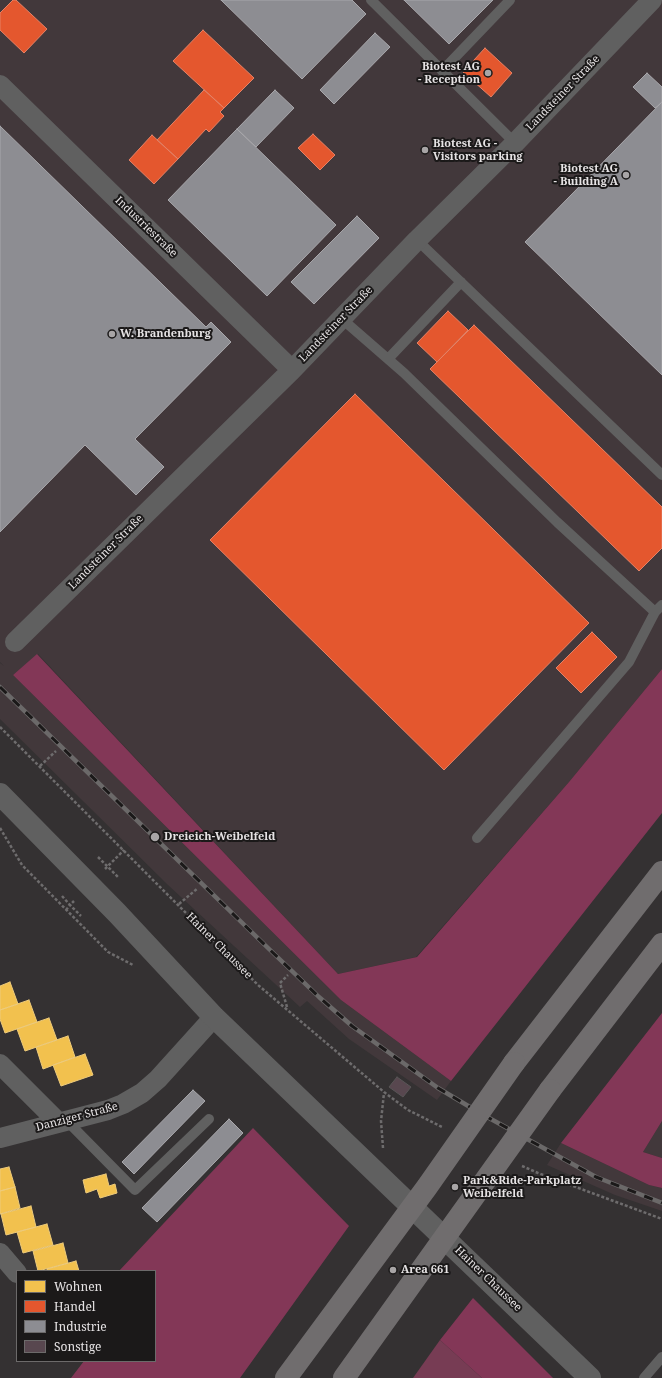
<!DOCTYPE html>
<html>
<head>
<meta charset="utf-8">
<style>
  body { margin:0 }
  #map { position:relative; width:662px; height:1378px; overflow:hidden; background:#343132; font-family:"Noto Serif",serif }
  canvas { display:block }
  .legend { position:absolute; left:16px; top:1270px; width:140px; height:92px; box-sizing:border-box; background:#1b1919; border:1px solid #6c6a6a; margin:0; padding:5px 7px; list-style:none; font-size:12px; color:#e6e3e4 }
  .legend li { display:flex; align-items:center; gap:8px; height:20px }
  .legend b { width:20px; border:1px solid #6c6a6a }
</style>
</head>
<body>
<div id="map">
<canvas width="662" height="1378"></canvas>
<ul class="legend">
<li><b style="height:11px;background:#f2c14e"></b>Wohnen</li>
<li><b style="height:11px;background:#e4572e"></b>Handel</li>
<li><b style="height:11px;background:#8d8d92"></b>Industrie</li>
<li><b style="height:11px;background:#58474f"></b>Sonstige</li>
</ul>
</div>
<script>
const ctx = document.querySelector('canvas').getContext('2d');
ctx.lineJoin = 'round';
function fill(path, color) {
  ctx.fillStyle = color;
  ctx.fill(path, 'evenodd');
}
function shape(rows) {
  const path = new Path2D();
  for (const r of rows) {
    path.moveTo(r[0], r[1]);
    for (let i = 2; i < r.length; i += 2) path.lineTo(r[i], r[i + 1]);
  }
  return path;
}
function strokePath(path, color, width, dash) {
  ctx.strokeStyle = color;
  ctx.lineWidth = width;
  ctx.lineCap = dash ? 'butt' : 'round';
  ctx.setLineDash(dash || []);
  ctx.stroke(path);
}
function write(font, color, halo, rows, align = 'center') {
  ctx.font = font + ' "Noto Serif",serif';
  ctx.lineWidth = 4;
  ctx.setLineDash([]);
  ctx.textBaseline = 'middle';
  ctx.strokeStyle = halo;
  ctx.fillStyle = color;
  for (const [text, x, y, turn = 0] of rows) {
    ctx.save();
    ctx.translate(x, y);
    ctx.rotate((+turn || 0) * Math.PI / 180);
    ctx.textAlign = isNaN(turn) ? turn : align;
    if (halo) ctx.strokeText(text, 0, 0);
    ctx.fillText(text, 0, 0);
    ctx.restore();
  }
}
fill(shape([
  [0,0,662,0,662,669,569,782,416,957,338,974,38,654,13,675,341,1000,451,1081,437,1100,349,1039,307,1001,300,1007,168,885,0,719,0,663,4,666,0,662],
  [662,1121,662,1158,643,1152],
  [561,1143,649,1185,662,1188,662,1211,615,1195,547,1165]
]), '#42383b');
fill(shape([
  [440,1340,482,1378,413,1378]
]), '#773c54');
fill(shape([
  [37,654,338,974,417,957,569,782,662,669,662,813,451,1081,341,1000,13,675],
  [662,1013,662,1121,643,1152,662,1158,662,1188,649,1185,561,1143],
  [253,1128,349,1226,240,1378,71,1378,84,1361,155,1361,155,1271,119,1271],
  [473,1298,553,1378,482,1378,440,1340]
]), '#833757');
const homes = shape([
  [10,982,18,1004,0,1010,0,986,10,982],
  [29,1000,37,1022,5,1033,0,1019,0,1010,29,1000],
  [49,1018,57,1040,25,1051,17,1029,49,1018],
  [68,1036,75,1057,43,1069,36,1047,68,1036],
  [85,1054,93,1075,61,1086,53,1065,85,1054],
  [9,1167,15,1187,0,1191,0,1169,9,1167],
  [106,1174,109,1186,115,1184,117,1193,100,1198,97,1189,86,1193,83,1180,106,1174],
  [15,1187,20,1208,0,1214,0,1191,15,1187],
  [31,1206,36,1227,6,1235,1,1214,31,1206],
  [47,1224,53,1245,23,1253,17,1232,47,1224],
  [63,1243,68,1263,38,1271,33,1251,63,1243],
  [76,1261,79,1271,47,1271,47,1269,76,1261]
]);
fill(homes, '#f2c14e');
strokePath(homes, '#eecb7b', 1);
const shops = shape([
  [13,0,16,0,47,29,24,53,0,30,0,13,13,0],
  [203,30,254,78,224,108,173,61,203,30],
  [485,48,512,73,491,97,463,72,485,48],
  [204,90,224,108,220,112,224,116,209,132,206,129,178,159,157,140,204,90],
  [313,134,335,155,320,170,298,148,313,134],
  [152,135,178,159,154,184,129,160,152,135],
  [448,311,468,330,437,362,417,343,448,311],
  [474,325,662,507,662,548,639,571,430,369,474,325],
  [355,394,589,623,444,770,210,540,355,394],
  [592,632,617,657,581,693,556,668,592,632]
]);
fill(shops, '#e4572e');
strokePath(shops, '#e58165', 1);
const industry = shape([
  [221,0,352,0,366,14,302,79,221,0],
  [404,0,493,0,449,44,404,0],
  [375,33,390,47,334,104,320,90,375,33],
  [647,73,662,87,662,102,655,108,633,87,647,73],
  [275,90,294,108,256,147,237,129,275,90],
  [662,102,662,375,525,242,662,102],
  [0,126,206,327,211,322,231,342,135,439,164,467,136,495,85,445,0,532,0,126],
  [237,129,336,225,267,296,168,200,237,129],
  [357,216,379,238,314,304,291,282,357,216],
  [193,1090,205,1101,134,1174,122,1162,193,1090],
  [229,1119,243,1133,157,1222,142,1208,229,1119]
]);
fill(industry, '#8d8d92');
strokePath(industry, '#a8a7ab', 1);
const building = shape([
  [397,1077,411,1087,403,1097,389,1087,397,1077]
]);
fill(building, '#58474f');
strokePath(building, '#585556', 1);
strokePath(shape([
  [0,727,258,985,384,1092,408,1110,442,1127],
  [40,766,56,751],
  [0,828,22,865,108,952,133,965],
  [98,857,118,877],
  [105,869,124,850],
  [62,896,70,905,74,901],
  [179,904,198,888],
  [66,910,70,905,81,916],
  [287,1007,280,983,288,975],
  [383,1148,381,1121,384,1093],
  [522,1166,538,1173,662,1219]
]), '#6e6c6d', 2.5, [3, 2]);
strokePath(shape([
  [371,0,515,143],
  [442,71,510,0],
  [417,240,662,475],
  [342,319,404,373,557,522,655,612,662,605],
  [388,359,461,282],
  [477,838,629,662,655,612],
  [67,1121,135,1190,209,1119],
  [644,1378,662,1357]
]), '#606060', 10);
strokePath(shape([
  [0,85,292,370],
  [15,642,292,370,417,240,515,143,652,0],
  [0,1064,59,1123],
  [0,1138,108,1110,123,1104,142,1093,158,1079,214,1017],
  [0,1253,17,1273]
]), '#606060', 20);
strokePath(shape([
  [0,794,117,913,214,1017,590,1378]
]), '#606060', 22);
strokePath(shape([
  [514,1063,662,872],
  [550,1090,662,944]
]), '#706d6e', 22);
const rail = shape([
  [0,687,268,948,319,997,352,1026,438,1088,480,1113,596,1177,662,1203]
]);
strokePath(rail, '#6b6969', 4.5);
strokePath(rail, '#1b1919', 3, [9]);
strokePath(shape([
  [286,1378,427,1187,514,1063],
  [344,1378,550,1090]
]), '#706d6e', 22);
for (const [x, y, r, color] of [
  [488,73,4,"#a8a5a6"],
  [425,150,4,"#a8a5a6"],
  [626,175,4,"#a8a5a6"],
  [112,334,4,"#a8a5a6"],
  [155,837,5,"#a8a5a6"],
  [455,1187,4,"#a8a5a6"],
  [393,1270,4,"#a8a5a6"]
]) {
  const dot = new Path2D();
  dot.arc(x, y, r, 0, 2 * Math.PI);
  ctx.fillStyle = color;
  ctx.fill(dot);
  strokePath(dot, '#1b1919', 1.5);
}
write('bold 11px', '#e6e3e4', '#1b1919', [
  ["Biotest AG",480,67,"right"],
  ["- Reception",480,80,"right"],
  ["Biotest AG -",433,144],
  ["Visitors parking",433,157],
  ["Biotest AG",618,169,"right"],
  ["- Building A",618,182,"right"],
  ["W. Brandenburg",120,334],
  ["Dreieich-Weibelfeld",164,837],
  ["Park&Ride-Parkplatz",463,1181],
  ["Weibelfeld",463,1194],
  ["Area 661",401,1270]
], 'left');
write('11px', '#e6e3e4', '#1b1919', [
  ["Landsteiner Straße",563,93,-46],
  ["Industriestraße",146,227,44],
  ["Landsteiner Straße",336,324,-46],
  ["Landsteiner Straße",106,552,-45],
  ["Hainer Chaussee",219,946,45],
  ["Danziger Straße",77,1117,-15],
  ["Hainer Chaussee",488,1279,44]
]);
</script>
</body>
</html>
